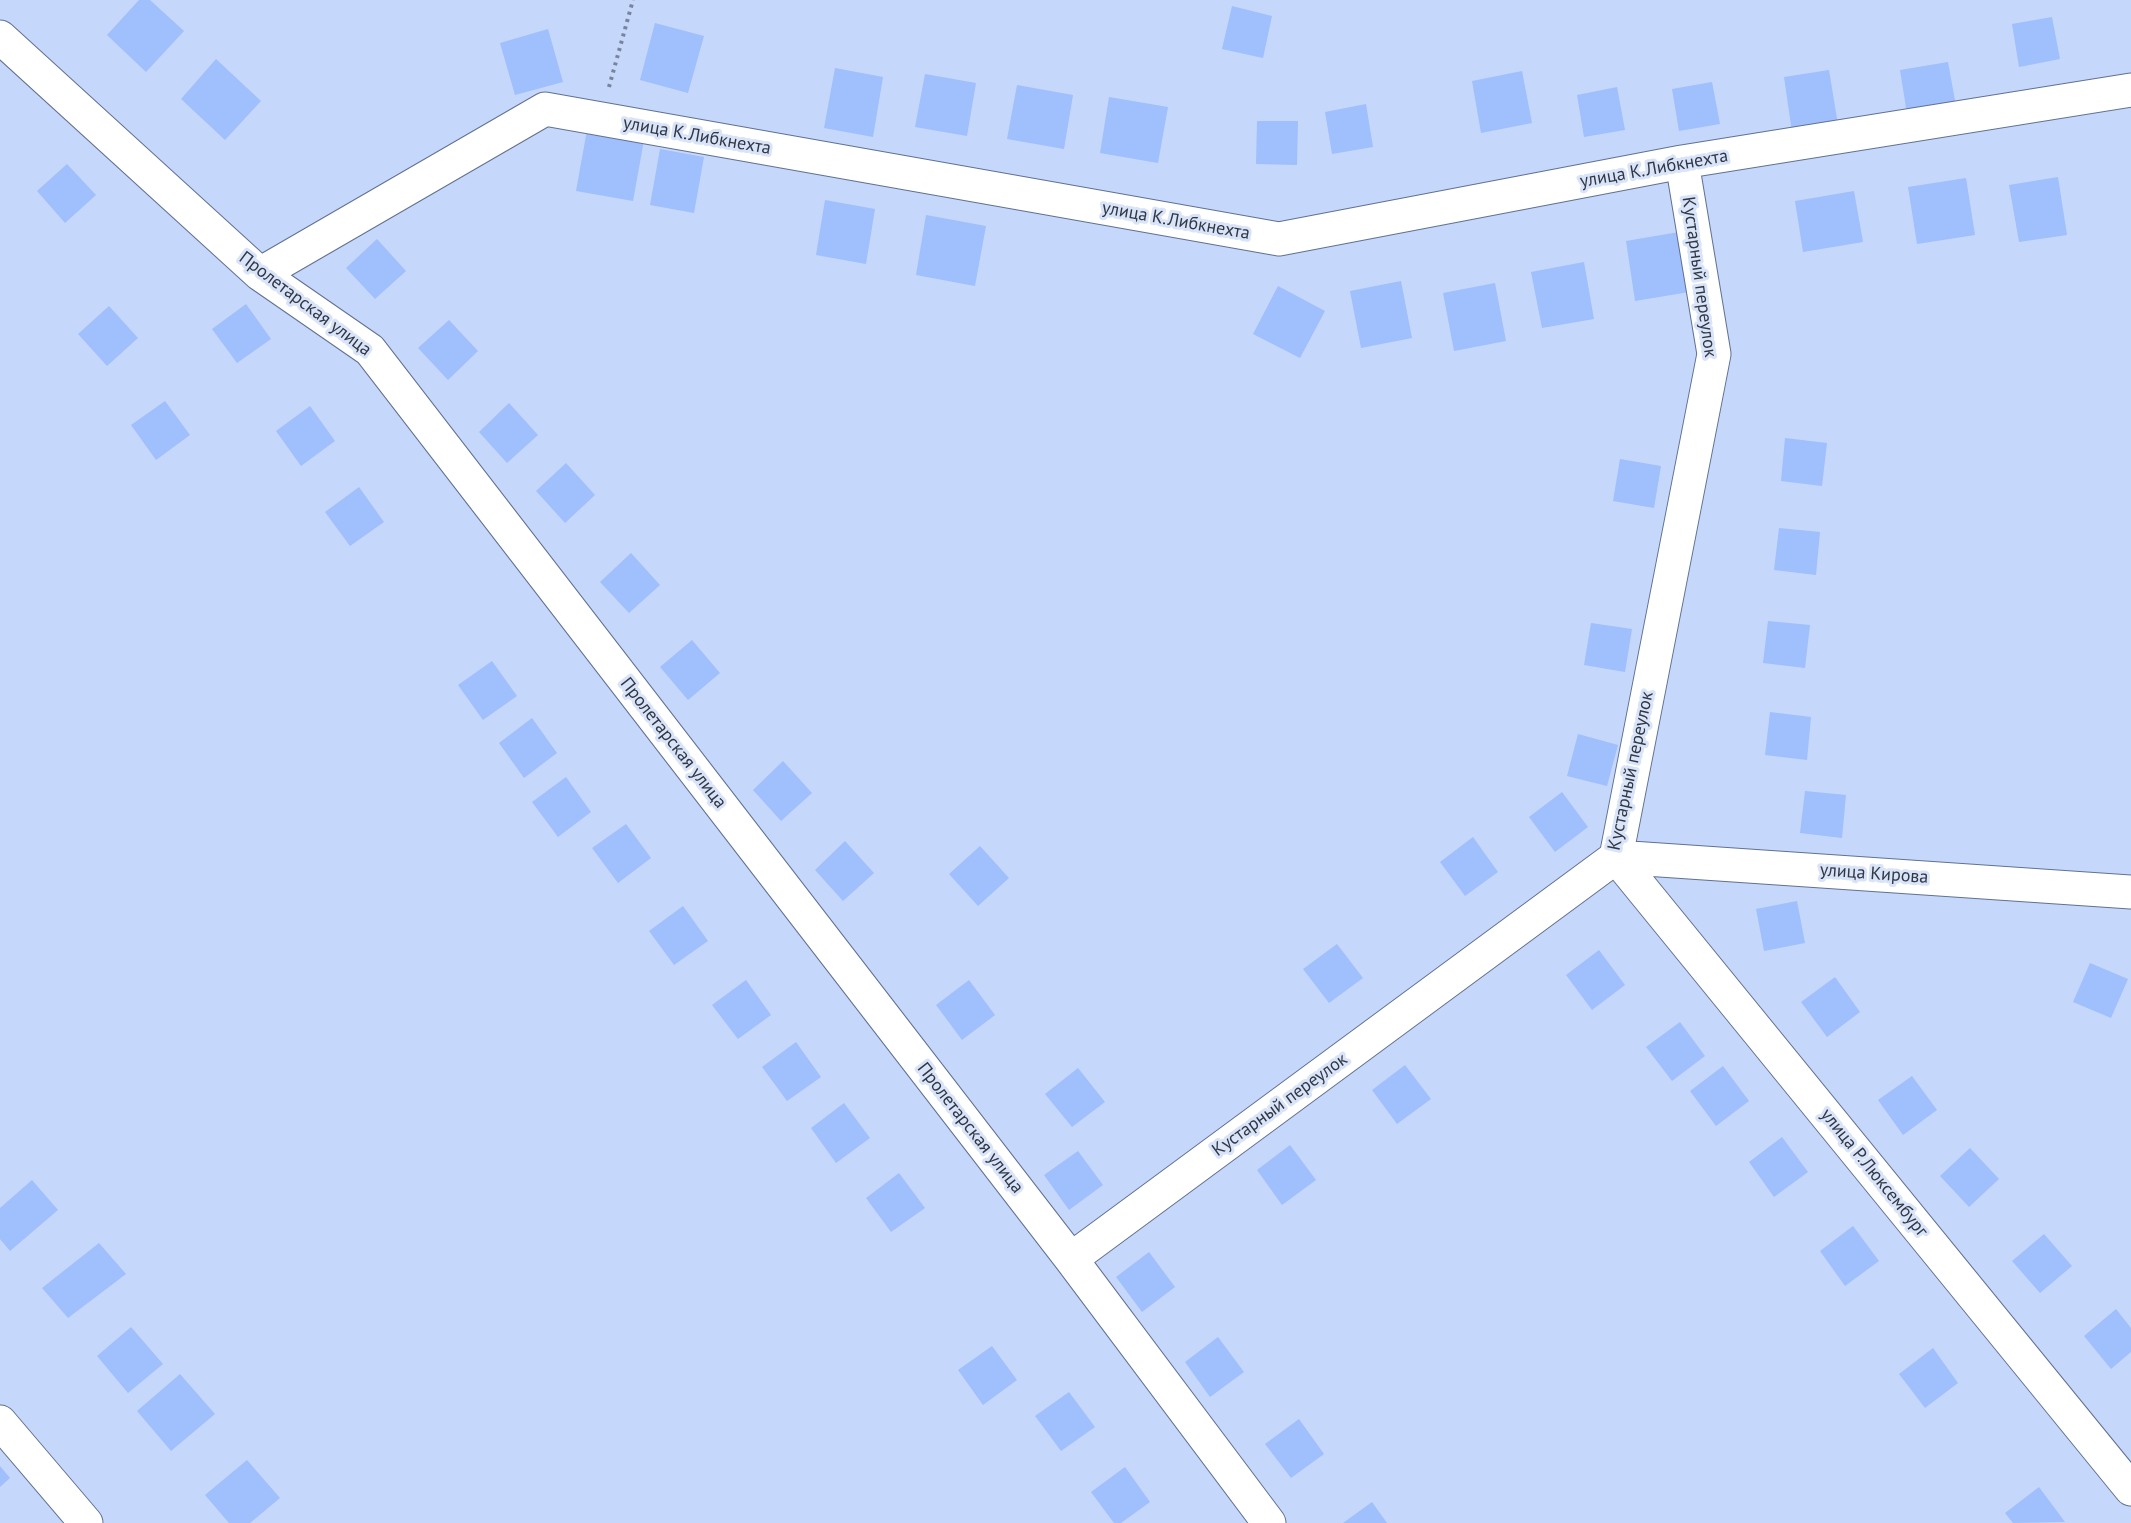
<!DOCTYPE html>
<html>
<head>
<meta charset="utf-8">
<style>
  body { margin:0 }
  canvas { display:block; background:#c5d7fa }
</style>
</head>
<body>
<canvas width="2131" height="1523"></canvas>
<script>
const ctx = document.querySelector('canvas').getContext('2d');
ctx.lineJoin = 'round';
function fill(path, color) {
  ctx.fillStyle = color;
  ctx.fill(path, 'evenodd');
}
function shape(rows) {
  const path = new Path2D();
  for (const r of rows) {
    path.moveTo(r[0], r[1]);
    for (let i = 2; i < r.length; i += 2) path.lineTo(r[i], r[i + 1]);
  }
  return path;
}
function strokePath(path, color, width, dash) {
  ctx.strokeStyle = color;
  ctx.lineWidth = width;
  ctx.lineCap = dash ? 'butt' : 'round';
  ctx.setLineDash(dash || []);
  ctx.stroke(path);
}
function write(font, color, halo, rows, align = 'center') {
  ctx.font = font + ' "PT Sans",sans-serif';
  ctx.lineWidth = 6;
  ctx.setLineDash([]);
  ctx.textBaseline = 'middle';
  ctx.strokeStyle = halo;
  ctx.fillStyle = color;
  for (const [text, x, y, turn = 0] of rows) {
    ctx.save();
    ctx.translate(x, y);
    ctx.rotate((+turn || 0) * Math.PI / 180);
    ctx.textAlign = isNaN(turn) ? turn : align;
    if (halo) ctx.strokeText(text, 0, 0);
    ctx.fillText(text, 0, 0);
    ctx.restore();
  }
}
fill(shape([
  [139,0,150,0,184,31,146,72,107,35],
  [1232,6,1272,16,1263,58,1222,49],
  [2052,17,2060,59,2019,67,2012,24],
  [655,23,704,36,688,93,640,80],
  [548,29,563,82,515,95,500,43],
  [216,59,261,101,225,140,181,99],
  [1948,62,1956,106,1907,114,1900,70],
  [835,68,883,77,873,137,824,128],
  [1829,70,1838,125,1792,132,1784,77],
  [1522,71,1532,123,1481,133,1472,81],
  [925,74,976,83,967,136,915,127],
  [1712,82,1720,124,1679,131,1672,89],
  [1017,85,1073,95,1064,149,1007,139],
  [1617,87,1625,130,1584,137,1577,95],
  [1109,97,1168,107,1158,163,1100,153],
  [1366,104,1373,147,1332,154,1325,112],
  [1257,121,1298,121,1297,165,1256,164],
  [587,130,644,140,633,201,576,191],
  [660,149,704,157,694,213,650,205],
  [67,164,96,195,65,223,37,191],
  [2058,177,2067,235,2019,242,2009,185],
  [1966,178,1975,235,1917,244,1908,187],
  [1854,191,1863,242,1803,252,1795,201],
  [825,200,875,209,866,264,816,255],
  [926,215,986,226,975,286,916,275],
  [1679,232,1689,292,1635,301,1626,241],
  [377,239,406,271,375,299,346,268],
  [1584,262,1594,319,1542,328,1531,272],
  [1401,281,1412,338,1361,348,1350,291],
  [1495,283,1506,341,1454,351,1443,293],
  [1278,286,1325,311,1300,358,1253,334],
  [246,304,271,339,237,363,212,329],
  [109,306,138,338,107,366,78,334],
  [449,320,478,351,448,380,418,348],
  [165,401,190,435,156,460,131,425],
  [509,403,538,435,507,463,479,432],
  [310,406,335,441,301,466,276,431],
  [1785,438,1827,443,1822,486,1781,481],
  [1620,459,1661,466,1654,508,1613,501],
  [566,463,595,495,565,523,536,491],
  [359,487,384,522,350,546,325,512],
  [1779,528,1820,532,1816,575,1774,570],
  [631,553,660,585,629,613,600,582],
  [1768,621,1810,625,1805,668,1763,663],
  [1591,623,1632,629,1625,672,1584,665],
  [692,640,720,673,688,700,660,667],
  [492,661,517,696,483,720,458,685],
  [1770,712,1811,717,1807,760,1765,755],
  [532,718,557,753,524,778,499,743],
  [1578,734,1618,745,1607,786,1567,776],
  [783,761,812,793,781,821,753,790],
  [566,777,591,812,558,837,532,802],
  [1805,791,1846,795,1842,838,1800,833],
  [1562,792,1588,827,1555,852,1529,817],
  [626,824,651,858,618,883,592,848],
  [1473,837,1498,872,1465,896,1440,862],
  [845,841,874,873,843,901,815,870],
  [980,846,1009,878,978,906,949,874],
  [1797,901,1805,943,1764,951,1756,909],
  [683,906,708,941,674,965,649,931],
  [1337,944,1363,978,1329,1003,1303,969],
  [1599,950,1625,985,1592,1010,1566,975],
  [2090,963,2128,979,2111,1018,2073,1002],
  [1835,977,1860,1012,1827,1037,1801,1002],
  [746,980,771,1015,738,1039,712,1005],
  [969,980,995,1015,962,1040,936,1005],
  [1680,1022,1705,1056,1672,1081,1646,1047],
  [796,1042,821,1077,787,1101,762,1067],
  [1405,1065,1431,1099,1397,1124,1372,1090],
  [1723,1066,1749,1101,1716,1126,1690,1091],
  [1078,1068,1105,1102,1072,1127,1045,1094],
  [1912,1076,1937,1110,1903,1135,1878,1100],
  [844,1103,870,1138,836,1163,811,1128],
  [1782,1137,1808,1172,1774,1197,1749,1162],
  [1290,1145,1316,1180,1282,1205,1257,1170],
  [1970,1148,1999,1179,1969,1207,1940,1176],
  [1078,1151,1103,1185,1069,1210,1044,1175],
  [899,1173,925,1208,891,1232,866,1198],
  [32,1180,58,1210,10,1251,0,1239,0,1208],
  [1853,1226,1879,1261,1845,1286,1820,1251],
  [2044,1234,2072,1266,2040,1293,2012,1261],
  [99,1243,126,1274,68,1318,42,1288],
  [1149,1252,1175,1287,1142,1312,1116,1277],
  [2116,1309,2131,1328,2131,1352,2111,1369,2084,1336],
  [131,1327,163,1364,128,1393,97,1356],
  [1218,1337,1244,1372,1210,1397,1185,1362],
  [992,1346,1017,1380,983,1405,958,1370],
  [1933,1348,1958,1383,1925,1408,1899,1374],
  [180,1374,215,1414,171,1451,137,1411],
  [1069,1392,1095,1427,1061,1451,1035,1416],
  [1299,1419,1324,1454,1291,1478,1265,1444],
  [247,1460,280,1498,250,1523,229,1523,205,1495],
  [0,1466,10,1478,0,1487],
  [1125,1467,1150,1502,1121,1523,1114,1523,1091,1492],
  [2039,1487,2065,1522,2013,1523,2005,1513],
  [1372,1502,1387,1523,1343,1523]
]), '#9fbffd');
const minor = shape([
  [0,37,260,274,370,350,1071,1259,1269,1523],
  [260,274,545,109,1279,239,1682,162,2131,90],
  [1616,857,2131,1489],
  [1616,857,2131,892],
  [1071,1259,1616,857,1714,354,1682,162],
  [0,1422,86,1523]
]);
strokePath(minor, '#617190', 35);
strokePath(shape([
  [609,87,633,0]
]), '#78849c', 4, [3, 4.5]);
strokePath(minor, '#fff', 33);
write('18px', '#303745', '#d9e4f9', [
  ["улица К.Либкнехта",697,136,10],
  ["улица К.Либкнехта",1654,169,-10],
  ["улица К.Либкнехта",1176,221,10],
  ["Кустарный переулок",1699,277,82],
  ["Пролетарская улица",305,304,37],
  ["Пролетарская улица",673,743,52],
  ["Кустарный переулок",1631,771,-78],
  ["улица Кирова",1874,874,4],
  ["Кустарный переулок",1280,1105,-36],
  ["Пролетарская улица",970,1128,52],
  ["улица Р.Люксембург",1874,1173,51]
]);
</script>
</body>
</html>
